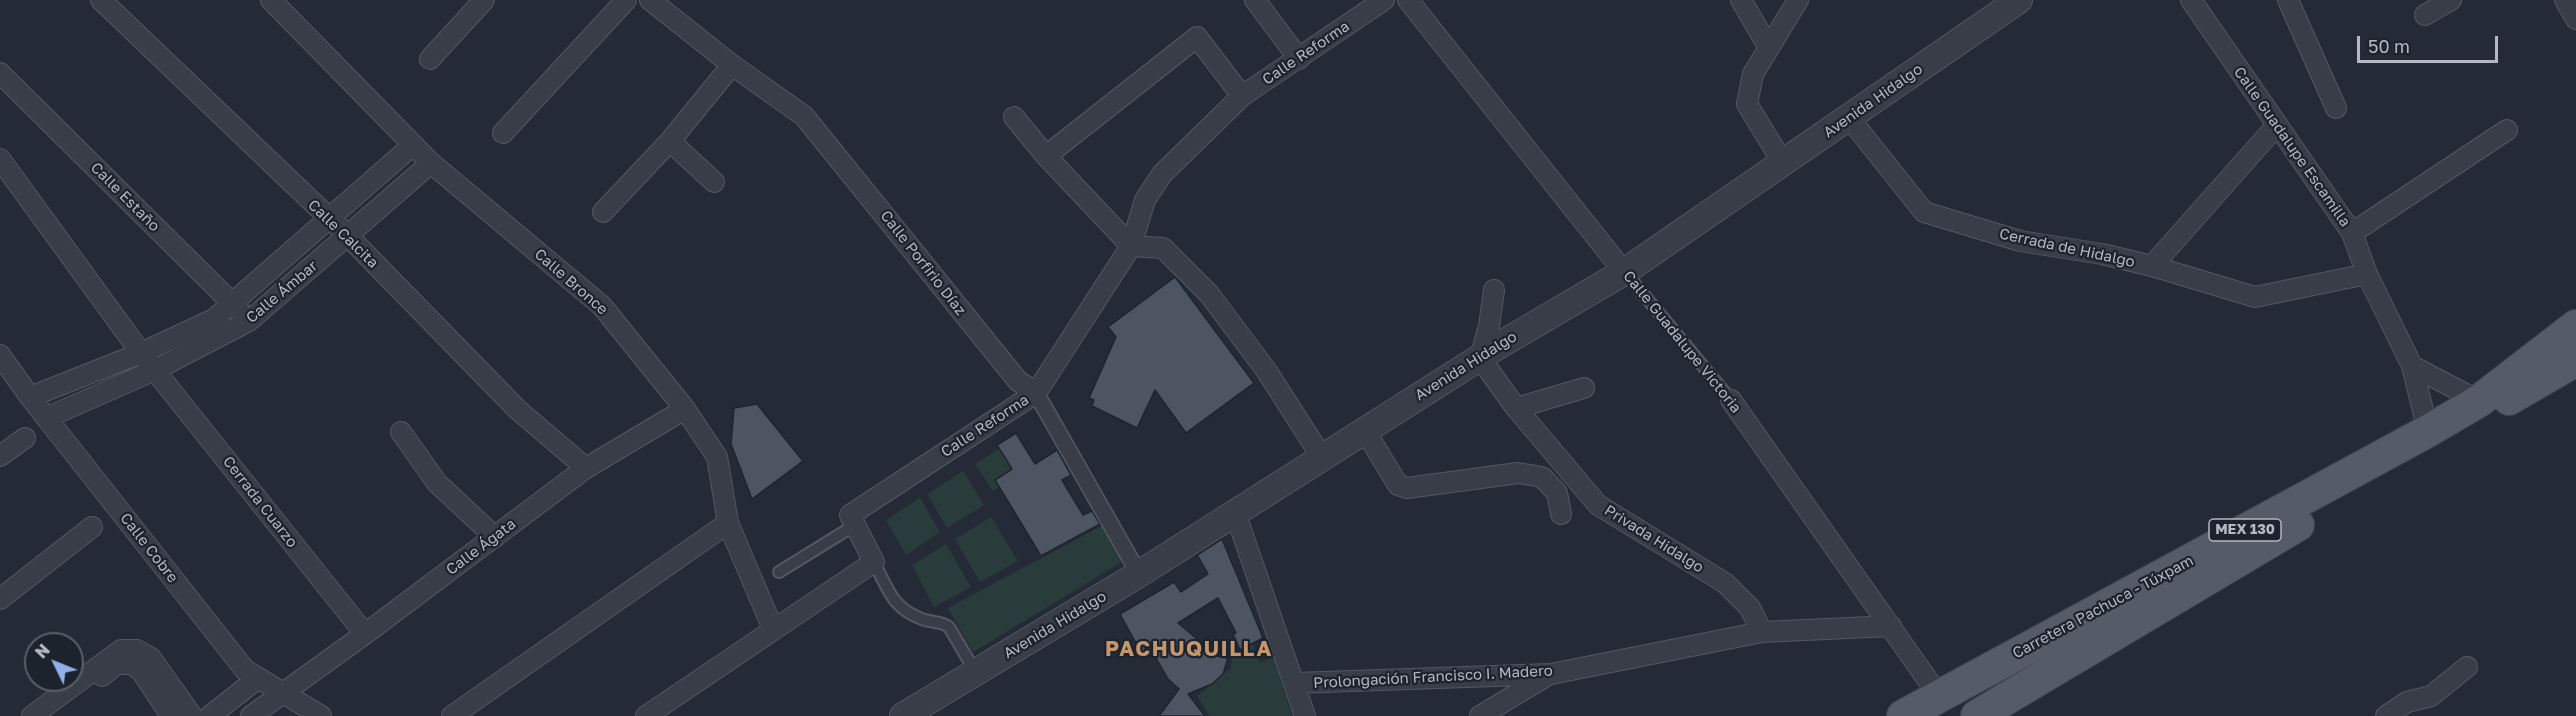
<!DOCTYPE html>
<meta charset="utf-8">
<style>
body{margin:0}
#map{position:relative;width:2576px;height:716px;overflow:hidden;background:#242b37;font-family:"Golos Text",sans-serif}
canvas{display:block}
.north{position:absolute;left:24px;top:632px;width:60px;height:60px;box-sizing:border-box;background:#1d232c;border:2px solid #595f68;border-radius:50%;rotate:313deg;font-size:16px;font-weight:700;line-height:24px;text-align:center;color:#b3b8c3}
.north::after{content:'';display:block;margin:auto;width:21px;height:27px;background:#91b0ea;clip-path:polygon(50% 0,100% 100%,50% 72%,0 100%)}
.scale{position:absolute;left:2357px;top:36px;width:141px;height:27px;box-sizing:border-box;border:3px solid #b3b8c3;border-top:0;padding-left:8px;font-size:18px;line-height:21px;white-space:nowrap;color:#b3b8c3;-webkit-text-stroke:4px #1d232c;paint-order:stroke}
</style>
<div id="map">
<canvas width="2576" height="716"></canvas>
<div class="north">N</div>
<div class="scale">50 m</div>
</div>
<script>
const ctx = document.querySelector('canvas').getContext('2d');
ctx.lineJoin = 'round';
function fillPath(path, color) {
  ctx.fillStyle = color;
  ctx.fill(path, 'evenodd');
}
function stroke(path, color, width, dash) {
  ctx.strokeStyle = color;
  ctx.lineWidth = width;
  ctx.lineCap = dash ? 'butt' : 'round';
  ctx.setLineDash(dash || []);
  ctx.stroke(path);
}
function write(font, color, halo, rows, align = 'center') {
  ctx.font = font + ' "Golos Text",sans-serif';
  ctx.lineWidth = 4.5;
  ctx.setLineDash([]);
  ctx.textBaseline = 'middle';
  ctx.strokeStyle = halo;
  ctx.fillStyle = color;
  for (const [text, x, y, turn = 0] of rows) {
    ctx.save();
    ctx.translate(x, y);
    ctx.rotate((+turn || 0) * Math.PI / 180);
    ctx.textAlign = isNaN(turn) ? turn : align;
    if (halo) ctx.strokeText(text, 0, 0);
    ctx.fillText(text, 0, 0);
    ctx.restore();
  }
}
fillPath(new Path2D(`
 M 999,449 L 1012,469 L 995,481 L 999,487 L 993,491 L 975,464 Z
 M 963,471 L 984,505 L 947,528 L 927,494 Z
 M 920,498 L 940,532 L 906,555 L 886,520 Z
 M 991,517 L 1018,561 L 980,582 L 955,539 Z
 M 1105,524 L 1125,560 L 973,652 L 948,608 Z
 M 946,544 L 971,587 L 934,607 L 912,565 Z
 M 1253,644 L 1259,662 L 1273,657 L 1292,716 L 1210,716 L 1197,696 L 1231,668 L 1232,655 Z`), '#2a3b3c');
const building = new Path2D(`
 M 1175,277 L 1254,383 L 1186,433 L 1155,390 L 1137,428 L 1092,406 L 1094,400 L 1089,398 L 1116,337 L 1108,327 Z
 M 757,404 L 803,461 L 752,499 L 731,444 L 734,408 Z
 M 1016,433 L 1035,464 L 1057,450 L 1071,475 L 1062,480 L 1083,515 L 1092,511 L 1100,524 L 1041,556 L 995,480 L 1012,469 L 997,445 Z
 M 1222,539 L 1263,638 L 1240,650 L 1233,634 L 1236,633 L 1218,598 L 1178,623 L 1203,644 L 1205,654 L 1228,658 L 1223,674 L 1212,684 L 1188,694 L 1205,716 L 1159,716 L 1179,689 L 1168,679 L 1152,651 L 1143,656 L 1120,614 L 1174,582 L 1181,592 L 1208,574 L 1197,555 Z`);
fillPath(building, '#4d5562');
stroke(building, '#1f252e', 1.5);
const service = new Path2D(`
 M 1625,272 L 1731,400
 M 874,562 C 888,589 892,608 922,619 C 932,623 941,621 949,627 L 976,673
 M 779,572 L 855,525`);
const pedestrian = new Path2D(`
 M 1036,393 L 1139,574`);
const minor = new Path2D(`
 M 101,0 L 348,236 L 518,410 L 586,468
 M 271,0 L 431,163 L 602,306 L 685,409 L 717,457 L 728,523 L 773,629
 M 650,0 L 732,65 L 804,116 L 1018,381 L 1036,393
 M 1255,0 L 1299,59
 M 1408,0 L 1624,272
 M 1741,0 L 1769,48
 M 2191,0 L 2352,233 L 2367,274 L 2412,366 L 2428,431
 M 2288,0 L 2336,108
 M 2565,0 L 2576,19
 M 2425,15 L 2451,0
 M 430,59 L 484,0
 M 0,73 L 239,310
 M 1014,117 L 1046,156 L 1131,246 L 1163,248 L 1209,294 L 1266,370 L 1321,456
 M 1850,119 L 1924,212 L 2020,241 L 2102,254 L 2152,266 L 2255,297 L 2367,274
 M 503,133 L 626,0
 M 670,141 L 714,182
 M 1046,156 L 1197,37 L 1242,96
 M 0,159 L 141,353 L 365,634
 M 1783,163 L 1747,104 L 1753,74 L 1798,0
 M 603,212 L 670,141 L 732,65
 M 2352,233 L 2507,130
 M 2152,266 L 2277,125
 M 1494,290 L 1489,326 L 1480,358 L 1516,408 L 1598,505 L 1725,583 L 1750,608 L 1762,632
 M 0,355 L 30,397 L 245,670 L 321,716
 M 2412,366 L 2479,401
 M 30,397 L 141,353 L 214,319 L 413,145
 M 1731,400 L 1939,696
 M 1516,408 L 1584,388
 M 46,418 L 155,370 L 249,321 L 431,163
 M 1364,429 L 1398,485 L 1407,488 L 1518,473 L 1542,477 L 1557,493 L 1561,514
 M 401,432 L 437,483 L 495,537
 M 0,456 L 25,438
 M 1235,512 L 1305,716
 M 0,599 L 92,527
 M 102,676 L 117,664 L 132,664 L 142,672 L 171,716
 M 1295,683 L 1551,674 L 1762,632 L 1891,626
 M 32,716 L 121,650 L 137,650 L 151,658 L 192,716
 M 210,716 L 257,679
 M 251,716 L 365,634 L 586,468 L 685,409
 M 452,716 L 728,523
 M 646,716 L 874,562 L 850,515 L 1036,393 L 1131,246 L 1145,200 L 1162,174 L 1242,96 L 1384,0
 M 1480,716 L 1548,675
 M 2386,716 L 2407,702 L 2431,696 L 2467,667`);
const tertiary = new Path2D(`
 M 903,716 L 1139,574 L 1498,346 L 1624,272 L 2019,0`);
const primary = new Path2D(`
 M 2509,399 L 2576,360
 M 1903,716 L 2428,431 L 2479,401 L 2576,326
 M 1977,716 L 2298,525`);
stroke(service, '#535862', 14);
stroke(pedestrian, '#535862', 18);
stroke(minor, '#535862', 22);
stroke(tertiary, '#535862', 28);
stroke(primary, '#414750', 34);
stroke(service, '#383d47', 10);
stroke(pedestrian, '#383d47', 15);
stroke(minor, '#383d47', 20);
stroke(tertiary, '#383d47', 26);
stroke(primary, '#565c67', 32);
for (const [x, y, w] of [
 [2245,530,72]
]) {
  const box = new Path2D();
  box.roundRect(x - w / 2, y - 11, w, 22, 4.5);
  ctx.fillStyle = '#1d232c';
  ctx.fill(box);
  stroke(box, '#b3b8c3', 1.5);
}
write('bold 14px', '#b3b8c3', null, [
 ["MEX 130",2245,530]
]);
write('15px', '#b3b8c3', '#1d232c', [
 ["Calle Reforma",1306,53,-34],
 ["Avenida Hidalgo",1873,101,-35],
 ["Calle Guadalupe Escamilla",2292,147,55],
 ["Calle Estaño",125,197,45],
 ["Calle Calcita",343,234,44],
 ["Cerrada de Hidalgo",2067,248,12],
 ["Calle Porfirio Díaz",923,263,52],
 ["Calle Bronce",571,282,41],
 ["Calle Ámbar",282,292,-40],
 ["Calle Guadalupe Victoria",1682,342,51],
 ["Avenida Hidalgo",1466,366,-32],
 ["Calle Reforma",985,426,-33],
 ["Cerrada Cuarzo",260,502,52],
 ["Privada Hidalgo",1654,539,32],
 ["Calle Ágata",481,547,-37],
 ["Calle Cobre",149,548,52],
 ["Carretera Pachuca - Túxpam",2103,607,-28],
 ["Avenida Hidalgo",1055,625,-31],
 ["Prolongación Francisco I. Madero",1433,677,-3]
]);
ctx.letterSpacing = '1.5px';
write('bold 21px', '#c5966c', '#1d232c', [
 ["PACHUQUILLA",1189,649]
]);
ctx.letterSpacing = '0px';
</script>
